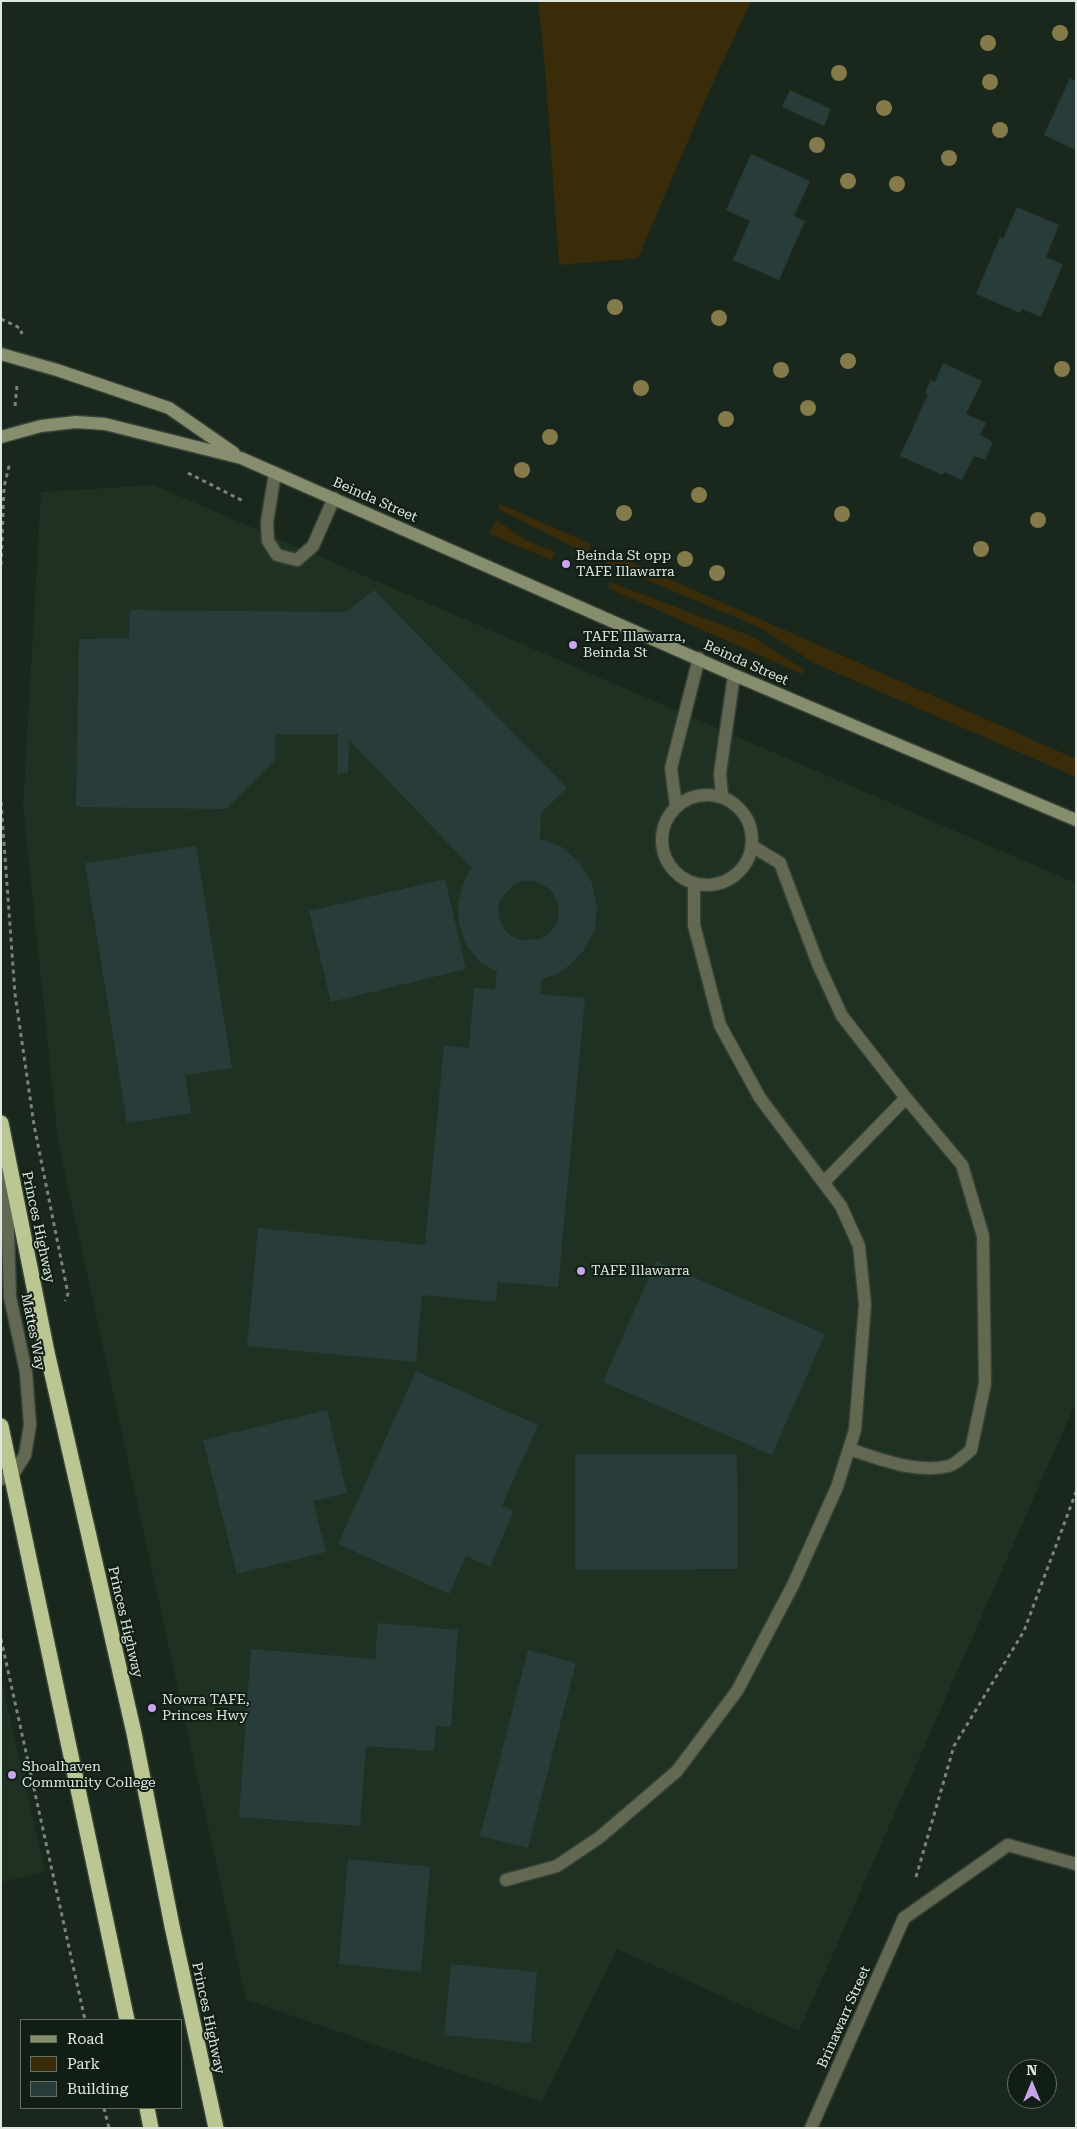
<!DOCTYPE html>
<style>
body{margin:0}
#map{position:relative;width:1077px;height:2129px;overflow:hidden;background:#1a271c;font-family:"Roboto Serif",serif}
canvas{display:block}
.frame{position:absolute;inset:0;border:2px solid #dfe7e0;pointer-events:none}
.legend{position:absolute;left:20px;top:2019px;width:162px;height:90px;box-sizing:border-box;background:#111e13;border:1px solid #636e65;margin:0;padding:6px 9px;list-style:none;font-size:15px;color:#dfe7e0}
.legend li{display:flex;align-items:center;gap:10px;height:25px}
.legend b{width:25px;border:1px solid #636e65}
.north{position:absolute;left:1007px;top:2059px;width:50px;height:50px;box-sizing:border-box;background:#111e13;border:1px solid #636e65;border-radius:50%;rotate:0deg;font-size:14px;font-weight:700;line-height:20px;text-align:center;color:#dfe7e0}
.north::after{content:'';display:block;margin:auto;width:18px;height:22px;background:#c8a5ee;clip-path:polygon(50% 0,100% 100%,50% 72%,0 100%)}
</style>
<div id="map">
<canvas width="1077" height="2129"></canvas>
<div class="frame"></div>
<ul class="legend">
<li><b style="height:6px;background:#878e6d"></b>Road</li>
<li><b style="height:14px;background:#3a2c08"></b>Park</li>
<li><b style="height:14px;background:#283d39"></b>Building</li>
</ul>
<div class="north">N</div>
</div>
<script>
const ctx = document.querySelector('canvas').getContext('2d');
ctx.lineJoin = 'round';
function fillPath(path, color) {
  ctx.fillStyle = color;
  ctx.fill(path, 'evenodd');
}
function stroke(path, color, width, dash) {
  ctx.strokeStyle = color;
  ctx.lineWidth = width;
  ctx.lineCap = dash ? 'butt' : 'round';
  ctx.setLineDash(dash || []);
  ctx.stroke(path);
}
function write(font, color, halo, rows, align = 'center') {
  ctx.font = font + ' "Roboto Serif",serif';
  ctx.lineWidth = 4;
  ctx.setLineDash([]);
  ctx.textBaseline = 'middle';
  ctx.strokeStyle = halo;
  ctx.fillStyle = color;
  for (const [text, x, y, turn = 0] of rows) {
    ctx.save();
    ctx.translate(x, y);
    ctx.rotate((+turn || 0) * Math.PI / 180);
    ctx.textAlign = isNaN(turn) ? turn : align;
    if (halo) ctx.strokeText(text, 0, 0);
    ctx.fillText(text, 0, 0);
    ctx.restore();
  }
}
fillPath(new Path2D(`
 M 154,485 L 1076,883 L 1076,1402 L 799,2031 L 617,1949 L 542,2102 L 246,2000 L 58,1141 L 23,806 L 41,492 Z
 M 1,1679 L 45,1872 L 1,1882 Z`), '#1e3122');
fillPath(new Path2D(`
 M 538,1 L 751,1 L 708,94 L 638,258 L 559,265 L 545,68 Z
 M 500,504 L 591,544 L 587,554 L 498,509 Z
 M 496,520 L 527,541 L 555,552 L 552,560 L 489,534 Z
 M 608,552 L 1076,759 L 1076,777 L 814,663 L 761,628 L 604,562 Z
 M 610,582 L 751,636 L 805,670 L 802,674 L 608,588 Z`), '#3a2c08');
fillPath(new Path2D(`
 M 1070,78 L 1076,81 L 1076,150 L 1044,135 Z
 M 790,90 L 831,109 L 824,126 L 782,107 Z
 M 751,154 L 810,181 L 794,216 L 805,221 L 779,280 L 733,260 L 750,221 L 726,210 Z
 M 1017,207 L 1059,225 L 1046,257 L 1063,264 L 1041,317 L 1022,309 L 1020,313 L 976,294 L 1000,237 L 1003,239 Z
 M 943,363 L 982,381 L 966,414 L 986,423 L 980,435 L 993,442 L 985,460 L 974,456 L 962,480 L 944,472 L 943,475 L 900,456 L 928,394 L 925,393 L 931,380 L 935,382 Z
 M 374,590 L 567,788 L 541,813 L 540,839 L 562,847 L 580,863 L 592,883 L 597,906 L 595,929 L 584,950 L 571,964 L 557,974 L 542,979 L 540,994 L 585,998 L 558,1287 L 498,1282 L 496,1302 L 422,1295 L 416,1362 L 247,1346 L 258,1228 L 425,1245 L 444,1045 L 469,1048 L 474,988 L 495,989 L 497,972 L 481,963 L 466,945 L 459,923 L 458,903 L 464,881 L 472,868 L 349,740 L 348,773 L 337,774 L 338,734 L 275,734 L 275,760 L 226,809 L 76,807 L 79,639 L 129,638 L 130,610 L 346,612 ZM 523,881 L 533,881 L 543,885 L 551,890 L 556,899 L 559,908 L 558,918 L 555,927 L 548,934 L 540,939 L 520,940 L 511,936 L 504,929 L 500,920 L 498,910 L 500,900 L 513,885 Z
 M 196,846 L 232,1068 L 185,1075 L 191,1113 L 127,1123 L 85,863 Z
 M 445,879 L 466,969 L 331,1002 L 309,911 Z
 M 656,1261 L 825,1334 L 772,1455 L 603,1382 Z
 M 416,1371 L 538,1425 L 502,1506 L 514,1511 L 490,1567 L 466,1556 L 449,1594 L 338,1544 Z
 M 327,1410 L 347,1493 L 313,1501 L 326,1552 L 237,1574 L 203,1440 Z
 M 575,1454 L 737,1454 L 738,1569 L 575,1570 Z
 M 378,1623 L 458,1630 L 451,1727 L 436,1726 L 434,1751 L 366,1746 L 360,1826 L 239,1817 L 251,1649 L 375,1659 Z
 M 528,1650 L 576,1663 L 528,1848 L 480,1836 Z
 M 348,1859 L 430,1867 L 421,1972 L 339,1964 Z
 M 451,1964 L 537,1972 L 531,2043 L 444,2035 Z`), '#283d39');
const lane = new Path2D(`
 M 275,473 L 267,522 L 268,541 L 277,555 L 297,560 L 313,546 L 334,498
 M662 840a45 45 0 1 1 90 0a45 45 0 1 1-90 0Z
 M 722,797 L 720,773 L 734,675
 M 676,806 L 671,768 L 699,658
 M 752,846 L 780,863 L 818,964 L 842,1016 L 906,1098 L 962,1165 L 983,1236 L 985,1384 L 971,1450 C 965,1455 956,1464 949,1466 C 916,1474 880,1459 849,1449
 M 824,1182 L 906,1098
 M 506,1880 L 557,1866 L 600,1837 L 677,1771 L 737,1691 L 793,1585 L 837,1487 L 855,1430 L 865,1304 L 859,1246 L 841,1206 L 760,1098 L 720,1025 L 694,925 L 694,883
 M 904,1918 L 1008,1845 L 1076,1864`);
const street = new Path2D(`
 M 1,1479 L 12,1476 L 25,1455 L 30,1425 L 26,1372 L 10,1297 L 6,1170
 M 811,2128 L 904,1918`);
const secondary = new Path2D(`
 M 1,354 L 57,370 L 169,408 L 234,453
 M 1,437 L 41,426 L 76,422 L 105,424 L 241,458 L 734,675 L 1076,820`);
const highway = new Path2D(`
 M 1,1123 L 47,1352 L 134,1733 L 172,1926 L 216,2128
 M 1,1426 L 127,2020
 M 147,2108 L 151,2128`);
stroke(lane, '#364237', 15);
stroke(street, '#364237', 15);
stroke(secondary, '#364237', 15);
stroke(highway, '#364237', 18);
stroke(new Path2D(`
 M 1,319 L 20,328 L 22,334
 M 15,406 L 17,385
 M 188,473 L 245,502
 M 1,565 L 4,487 L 10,462
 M 1,802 L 15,994 L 34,1125 L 68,1294 L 65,1301
 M 1,1639 L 85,2020
 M 916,1877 L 954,1746 L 1024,1631 L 1076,1492
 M 104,2108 L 109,2128`), '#7a857c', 3, [4, 4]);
stroke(lane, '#636853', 12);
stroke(street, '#636853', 12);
stroke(secondary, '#878e6d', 12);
stroke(highway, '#bbc792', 15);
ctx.fillStyle = '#857a4a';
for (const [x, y] of [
 [1060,33],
 [988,43],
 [839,73],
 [990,82],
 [884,108],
 [1000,130],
 [817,145],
 [949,158],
 [848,181],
 [897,184],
 [615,307],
 [719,318],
 [848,361],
 [1062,369],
 [781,370],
 [641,388],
 [808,408],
 [726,419],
 [550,437],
 [522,470],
 [699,495],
 [624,513],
 [842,514],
 [1038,520],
 [981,549],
 [685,559],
 [717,573]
]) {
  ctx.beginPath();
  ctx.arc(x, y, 8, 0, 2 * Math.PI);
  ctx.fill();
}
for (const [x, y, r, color] of [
 [566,564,5,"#c8a5ee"],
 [573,645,5,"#c8a5ee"],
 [581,1271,5,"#c8a5ee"],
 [152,1708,5,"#c8a5ee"],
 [12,1775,5,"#c8a5ee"]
]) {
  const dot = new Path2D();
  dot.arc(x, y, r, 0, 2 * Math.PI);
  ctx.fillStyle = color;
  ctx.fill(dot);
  stroke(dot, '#111e13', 2);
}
write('14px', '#dfe7e0', '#111e13', [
 ["Beinda Street",375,500,24],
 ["Beinda Street",746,663,24],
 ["Princes Highway",38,1227,78],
 ["Mattes Way",33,1332,79],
 ["Princes Highway",125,1622,77],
 ["Brinawarr Street",844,2017,-66],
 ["Princes Highway",208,2018,78]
]);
write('14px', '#dfe7e0', '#111e13', [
 ["Beinda St opp",576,556],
 ["TAFE Illawarra",576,572],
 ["TAFE Illawarra,",583,637],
 ["Beinda St",583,653],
 ["TAFE Illawarra",591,1271],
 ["Nowra TAFE,",162,1700],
 ["Princes Hwy",162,1716],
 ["Shoalhaven",22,1767],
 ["Community College",22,1783]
], 'left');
</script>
